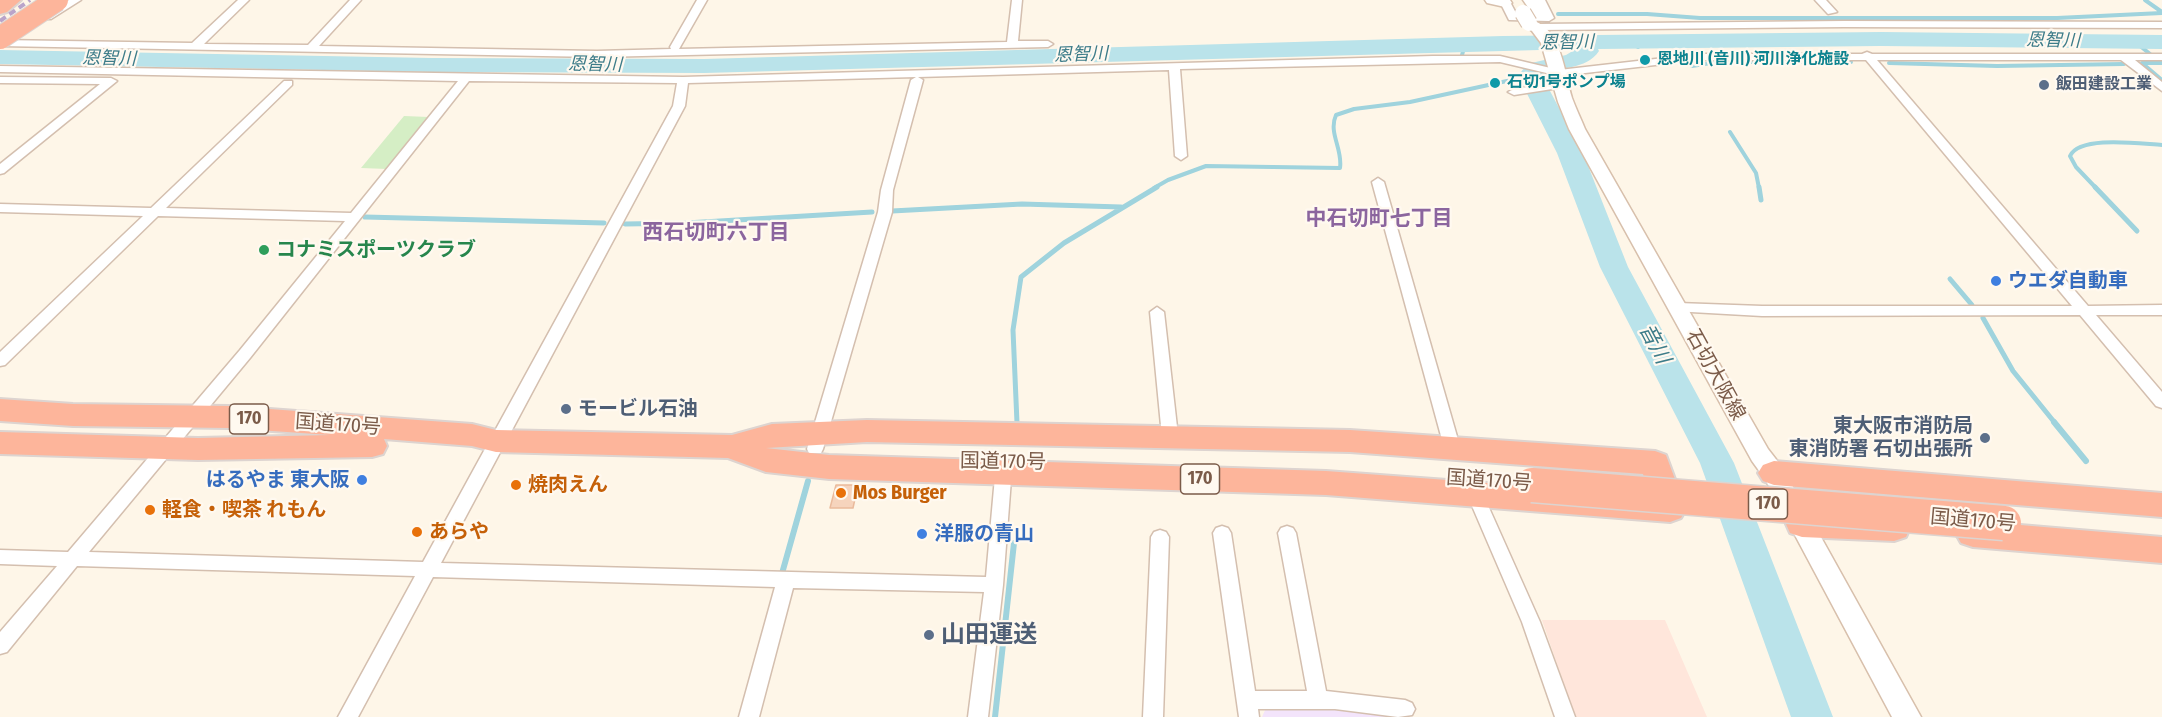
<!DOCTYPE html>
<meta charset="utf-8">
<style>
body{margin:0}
canvas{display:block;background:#fef6e8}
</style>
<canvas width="2162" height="717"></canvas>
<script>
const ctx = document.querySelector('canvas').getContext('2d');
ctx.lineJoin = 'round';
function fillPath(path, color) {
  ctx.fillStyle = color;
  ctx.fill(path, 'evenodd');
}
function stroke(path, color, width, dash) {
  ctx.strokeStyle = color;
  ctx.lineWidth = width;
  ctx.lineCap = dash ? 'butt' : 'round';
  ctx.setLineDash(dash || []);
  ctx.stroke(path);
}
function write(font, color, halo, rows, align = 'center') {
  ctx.font = font + ' "Fira Sans Condensed","Noto Sans JP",sans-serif';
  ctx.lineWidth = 4.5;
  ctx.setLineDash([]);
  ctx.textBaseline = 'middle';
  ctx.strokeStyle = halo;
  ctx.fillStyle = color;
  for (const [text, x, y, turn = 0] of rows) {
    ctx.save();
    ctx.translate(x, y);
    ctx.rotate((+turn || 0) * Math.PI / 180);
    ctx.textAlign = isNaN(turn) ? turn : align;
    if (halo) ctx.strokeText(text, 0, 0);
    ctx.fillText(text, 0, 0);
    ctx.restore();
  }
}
fillPath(new Path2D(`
 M 1542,620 L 1665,620 L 1707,717 L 1575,717 Z`), '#ffe6db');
fillPath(new Path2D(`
 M 1266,708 L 1340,709 L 1405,717 L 1262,717 Z`), '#f3e4fb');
fillPath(new Path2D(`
 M 404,116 L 429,117 L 387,169 L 361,168 Z`), '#d5eec5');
stroke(new Path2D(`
 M 2145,0 L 2162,12
 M 1558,14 L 1647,14 L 1700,18 L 2057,18 L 2162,13
 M 1632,41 L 1638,47
 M 2134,41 L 2150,54
 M 1462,55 L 1464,48 L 1469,44
 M 1889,63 L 1997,66 L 2124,64
 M 2162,63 L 2142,63 L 2162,80
 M 1692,66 L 1717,62 L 1851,62
 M 1533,83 L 1539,79
 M 1730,132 L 1756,173 L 1759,188
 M 1154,188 L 1168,180 L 1206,166 L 1340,168 C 1343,149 1328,133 1336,115 L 1354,109 L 1410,102 L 1530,76
 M 2096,188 L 2076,167 L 2070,156 C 2080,135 2141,144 2162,145`), '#9fd3dd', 4);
stroke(new Path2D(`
 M 1759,187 L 1761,200
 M 2095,187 L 2137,231
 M 892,211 L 1022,204 L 1121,207
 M 365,217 L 604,223
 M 625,224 L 686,223 L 872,212
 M 1950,279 L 1972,305
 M 1983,318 L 2013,371 L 2055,423
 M 1017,423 L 1013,330 L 1021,277 L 1064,243 L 1157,187`), '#9fd3dd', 5);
stroke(new Path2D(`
 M 2054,422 L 2086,461
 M 781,577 L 808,481
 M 995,717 L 1014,543`), '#9fd3dd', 6);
fillPath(new Path2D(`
 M 1881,32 L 2162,35 L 2162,49 L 1881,46 L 1598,49 L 1599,51 C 1586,71 1559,65 1542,76 L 1583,153 L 1628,267 L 1734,463 L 1833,717 L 1791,717 L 1700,463 L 1600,267 L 1557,153 L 1518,76 L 1527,64 L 1566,55 L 1576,49 L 704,73 L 432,72 L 0,64 L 0,50 L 432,58 L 704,59 L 1503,36 Z`), '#bae3ea');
const building = new Path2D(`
 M 836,485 L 858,485 L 853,508 L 830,508 Z`);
fillPath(building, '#f6d4bd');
stroke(building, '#eaba9c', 1.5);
const street = new Path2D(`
 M 69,0 L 81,0 L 51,19 L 43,19 L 43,15 Z
 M 238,0 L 249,0 L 204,44 L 308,45 L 350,0 L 361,0 L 319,46 L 597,51 L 671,49 L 670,47 L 697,0 L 707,0 L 679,49 L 1007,42 L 1012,0 L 1022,0 L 1018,41 L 1048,41 L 1053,44 L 1048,47 L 597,57 L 0,46 L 0,40 L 192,43 Z
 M 1499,0 L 1509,0 L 1517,15 L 1542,15 L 1535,0 L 1545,0 L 1554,18 L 1549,21 L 1509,20 Z
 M 1815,0 L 1826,0 L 1837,12 L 1828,14 Z
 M 1844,21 L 2162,22 L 2162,28 L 1844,27 L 1539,30 L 1534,27 L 1539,24 Z
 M 1867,52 L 1872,54 L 2162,54 L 2162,60 L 2135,60 L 2162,82 L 2162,91 L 2121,60 L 1877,60 L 2088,306 L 2162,305 L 2162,315 L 2096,315 L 2162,392 L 2162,408 L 2156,406 L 2080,315 L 1762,316 L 1673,311 L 1671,308 L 1673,305 L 1678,303 L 1762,306 L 2072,306 L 1866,60 L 1699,60 L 1559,76 L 1500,62 L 1180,69 L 1187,156 L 1181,160 L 1175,156 L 1169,70 L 918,77 L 923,80 L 893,190 L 892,212 L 823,449 L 821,453 L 809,453 L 807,449 L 878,212 L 881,190 L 911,80 L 916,77 L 688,83 L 685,106 L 441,563 L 986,577 L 996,466 L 998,462 L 1004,460 L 1010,462 L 1012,466 L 1003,585 L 988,717 L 968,717 L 984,592 L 793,588 L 759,717 L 739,717 L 775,587 L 433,577 L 358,717 L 338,717 L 415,576 L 77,566 L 7,652 L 0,654 L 0,632 L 57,566 L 0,564 L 0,550 L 68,552 L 240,350 L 345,221 L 158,216 L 5,365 L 0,366 L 0,352 L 143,216 L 0,212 L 0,204 L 151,208 L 284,81 L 292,81 L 292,85 L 166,208 L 351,213 L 458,81 L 0,72 L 0,66 L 683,77 L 1433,56 L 1500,56 L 1559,70 L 1699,54 L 1862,54 ZM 469,81 L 677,83 L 673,106 L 423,562 L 89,552 L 250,358 Z
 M 0,77 L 111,78 L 117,81 L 4,173 L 0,174 L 0,164 L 100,84 L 0,83 Z
 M 1561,82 L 1567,85 L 1565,87 L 1514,95 L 1508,92 L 1514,89 Z
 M 1378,178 L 1384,182 L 1460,447 L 1458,451 L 1446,451 L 1444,447 L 1372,182 Z
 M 1157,307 L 1164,312 L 1178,436 L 1176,440 L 1164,440 L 1162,436 L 1150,312 Z
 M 1474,486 L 1480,487 L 1482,492 L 1540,622 L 1575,717 L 1555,717 L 1522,622 L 1466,492 L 1468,487 Z
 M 1222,526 L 1228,528 L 1231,533 L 1255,691 L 1307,691 L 1278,533 L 1281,528 L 1287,526 L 1293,528 L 1296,533 L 1326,691 L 1405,700 L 1412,703 L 1415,709 L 1412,715 L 1398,717 L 1335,709 L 1258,709 L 1259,717 L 1239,717 L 1213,533 L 1216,528 Z
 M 1160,530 L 1166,532 L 1169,537 L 1163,717 L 1143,717 L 1151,537 L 1154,532 Z`);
const secondary = new Path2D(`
 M 1485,0 L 1510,0 L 1512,3 L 1505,7 L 1487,3 Z
 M 1523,0 L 1537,0 L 1546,13 L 1539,17 L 1534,16 Z
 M 1529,19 C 1562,27 1564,72 1572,98 C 1576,109 1581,119 1585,129 L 1768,449 L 1782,467 L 1921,717 L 1892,717 L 1765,479 L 1752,461 L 1569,129 L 1558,102 L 1541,43 L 1532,31 L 1522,23 Z`);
const highway = new Path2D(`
 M 0,0 L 21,0 L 7,12 L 0,14 Z
 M 0,399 L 73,404 L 229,406 L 472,424 L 496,430 L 732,435 L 772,424 L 867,420 L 1350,430 L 1655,451 L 1666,455 L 1686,509 L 1681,518 L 1670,522 L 1326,495 L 829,479 L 766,472 L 728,458 L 496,452 L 472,446 L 384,439 L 387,446 L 383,454 L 372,457 L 198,460 L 0,454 L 0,432 L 198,438 L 330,435 L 229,428 L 73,426 L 0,421 ZM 867,442 L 1350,452 L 1643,474 L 1649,495 L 1326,471 L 829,455 L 766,448 Z
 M 1774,461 L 2162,493 L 2162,517 L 1774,485 L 1763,481 L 1758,473 L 1763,465 Z
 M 1802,511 L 1894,515 L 1906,519 L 1910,528 L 1906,537 L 1894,541 L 1802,537 L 1790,533 L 1786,524 L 1790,515 Z
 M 1973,521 L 2162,537 L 2162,563 L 1973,547 L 1961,543 L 1956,534 L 1961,525 Z`);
stroke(street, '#d4bfaf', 3);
stroke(secondary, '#d8c0ac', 3);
stroke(highway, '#ddd4d0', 4);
fillPath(street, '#fff');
fillPath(secondary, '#fff');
fillPath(highway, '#fdb59b');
stroke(new Path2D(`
 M 0,21 L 30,0`), '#b9a4ca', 4, [7, 4.5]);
const secondaryBridge = new Path2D(`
 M 1523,13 L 1529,23`);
const highwayBridgeFar1 = new Path2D(`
 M 0,38 L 57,0`);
const highwayBridge = new Path2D(`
 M 1532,485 L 2004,523`);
stroke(secondaryBridge, '#d8c0ac', 18, []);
stroke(highwayBridgeFar1, '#ddd4d0', 24, []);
stroke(highwayBridge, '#ddd4d0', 37, []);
stroke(secondaryBridge, '#fff', 16);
stroke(highwayBridgeFar1, '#fdb59b', 22);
stroke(highwayBridge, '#fdb59b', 34);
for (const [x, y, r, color] of [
 [1645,60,6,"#0f9aa8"],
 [1495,83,6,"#0f9aa8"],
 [2044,85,6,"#5c6f8a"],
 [264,250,6,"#2e9e5b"],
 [1996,281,6,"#3f7fe0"],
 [566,409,6,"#5c6f8a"],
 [1985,438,6,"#5c6f8a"],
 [362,480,6,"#3f7fe0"],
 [516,485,6,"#e8710a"],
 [841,493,6,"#e8710a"],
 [150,510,6,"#e8710a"],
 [417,532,6,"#e8710a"],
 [922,534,6,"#3f7fe0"],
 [929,635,6,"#5c6f8a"]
]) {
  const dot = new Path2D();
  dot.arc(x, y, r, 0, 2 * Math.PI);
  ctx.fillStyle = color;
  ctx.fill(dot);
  stroke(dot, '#fff9f0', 2);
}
write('bold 16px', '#0d838f', '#fff9f0', [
 ["恩地川 (音川) 河川浄化施設",1657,60],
 ["石切1号ポンプ場",1507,83]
], 'left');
write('bold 16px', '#4e5e75', '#fff9f0', [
 ["飯田建設工業",2056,85]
], 'left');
write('italic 18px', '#3d7c89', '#fff9f0', [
 ["恩智川",2053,41,1],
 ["恩智川",1567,43,-1],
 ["恩智川",1081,55,-2],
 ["恩智川",109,59,1],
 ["恩智川",595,65,1]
]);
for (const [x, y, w] of [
 [249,419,39],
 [1200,479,39],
 [1768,504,39]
]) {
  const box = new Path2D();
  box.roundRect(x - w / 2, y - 15, w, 30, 4.5);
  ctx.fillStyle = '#fff9f0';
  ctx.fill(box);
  stroke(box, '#7b5b49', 1.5);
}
write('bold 18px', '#7b5b49', null, [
 ["170",249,419],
 ["170",1200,479],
 ["170",1768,504]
]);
write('bold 20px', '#27864d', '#fff9f0', [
 ["コナミスポーツクラブ",276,250]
], 'left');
write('bold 20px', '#366cbe', '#fff9f0', [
 ["ウエダ自動車",2008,281],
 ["はるやま 東大阪",350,480,"right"],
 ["洋服の青山",934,534]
], 'left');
write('20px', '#7b5b49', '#fff9f0', [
 ["石切大阪線",1715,375,61],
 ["国道170号",338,425,4],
 ["国道170号",1003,462,1],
 ["国道170号",1489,481,4],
 ["国道170号",1973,521,5]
]);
write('bold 20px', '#4e5e75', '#fff9f0', [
 ["モービル石油",578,409],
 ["東大阪市消防局",1973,426,"right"],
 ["東消防署 石切出張所",1973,449,"right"]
], 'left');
write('bold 20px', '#c56008', '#fff9f0', [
 ["焼肉えん",528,485],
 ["Mos Burger",853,493],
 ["軽食・喫茶 れもん",162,510],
 ["あらや",429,532]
], 'left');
write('bold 21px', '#8b659e', '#fff9f0', [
 ["中石切町七丁目",1379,219],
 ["西石切町六丁目",716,233]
]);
write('italic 21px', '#3d7c89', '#fff9f0', [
 ["音川",1654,344,62]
]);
write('bold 24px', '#4e5e75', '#fff9f0', [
 ["山田運送",941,635]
], 'left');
</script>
